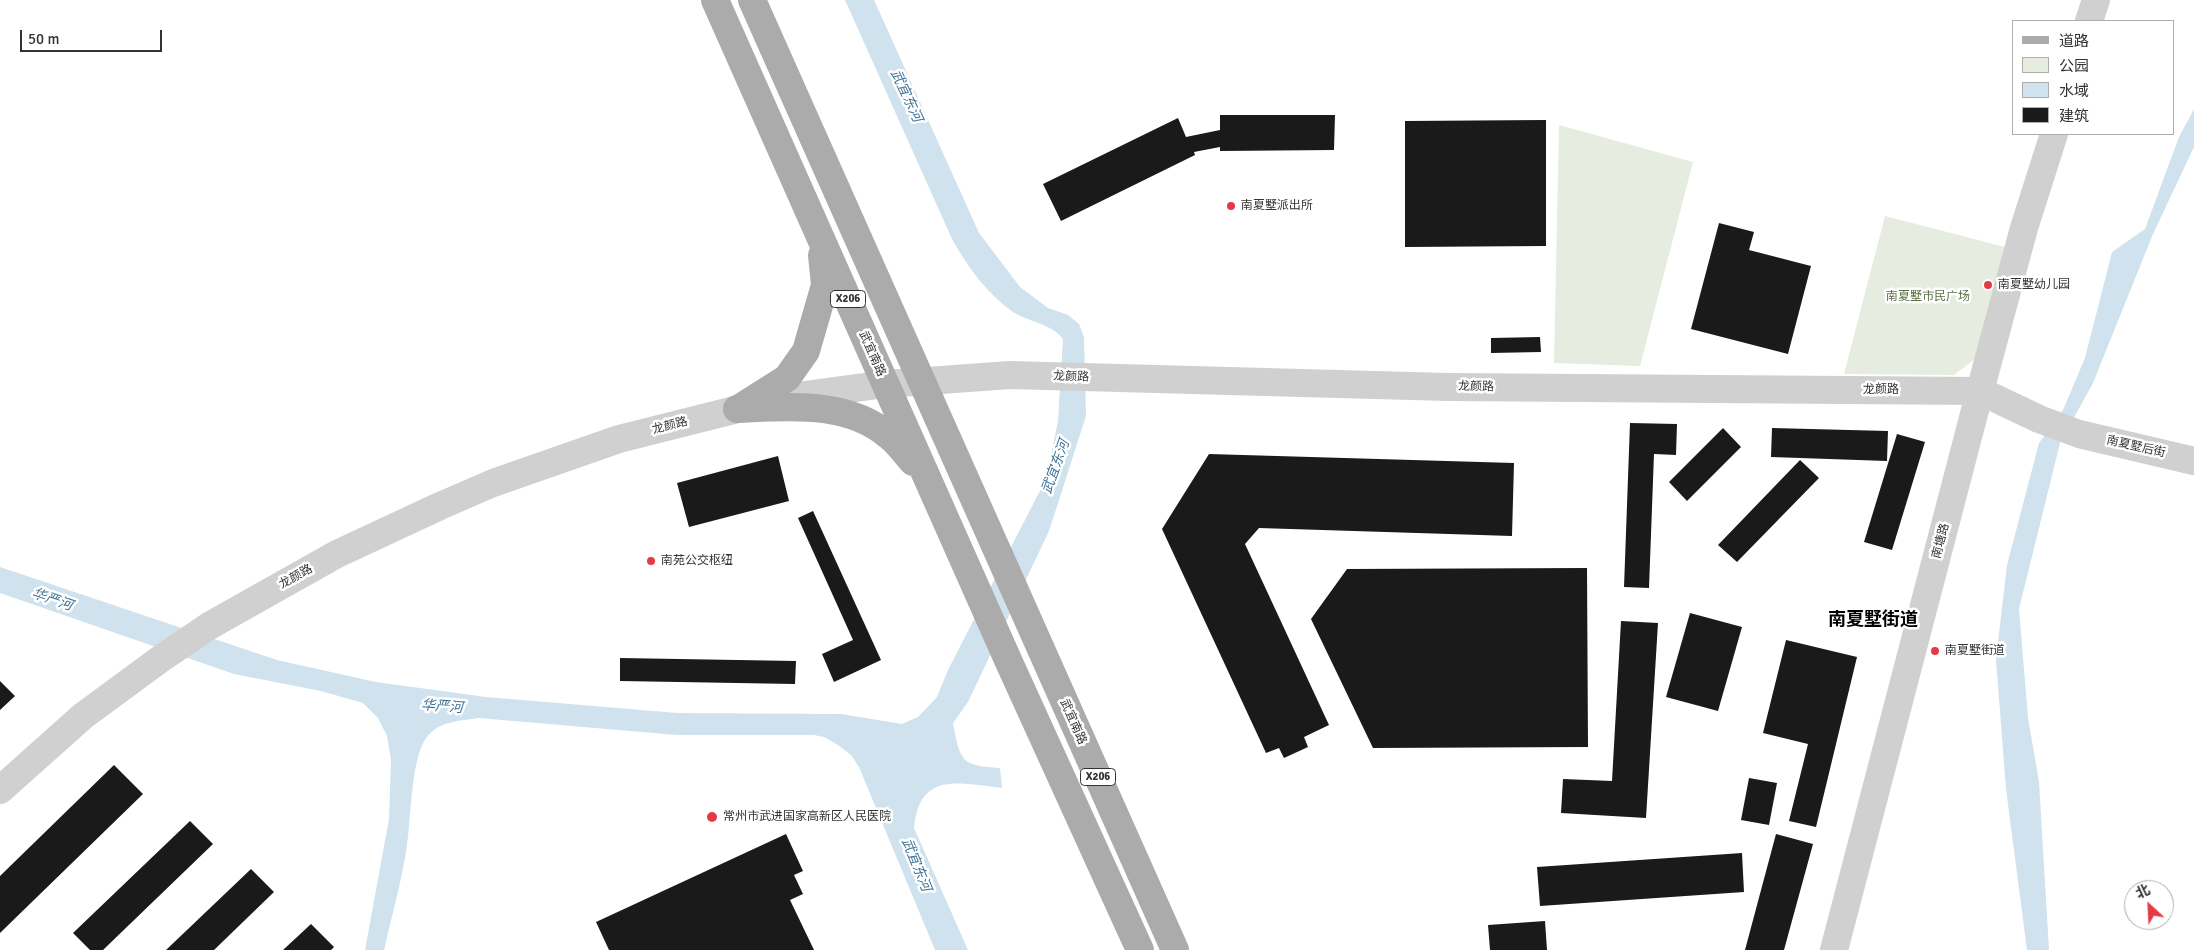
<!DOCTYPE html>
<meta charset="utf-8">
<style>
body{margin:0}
#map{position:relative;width:2194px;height:950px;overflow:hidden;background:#fff;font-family:Signika,"Noto Sans SC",sans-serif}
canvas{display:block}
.legend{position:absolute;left:2012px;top:20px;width:162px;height:115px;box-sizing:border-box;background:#fff;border:1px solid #adadad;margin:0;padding:6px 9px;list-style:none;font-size:15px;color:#333}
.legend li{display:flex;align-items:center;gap:10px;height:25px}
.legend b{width:25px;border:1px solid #adadad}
.north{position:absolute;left:2124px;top:880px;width:50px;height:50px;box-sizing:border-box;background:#fff;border:1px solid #adadad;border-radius:50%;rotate:335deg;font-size:14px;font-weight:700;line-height:20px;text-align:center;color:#333}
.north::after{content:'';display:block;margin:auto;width:18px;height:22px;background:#e63946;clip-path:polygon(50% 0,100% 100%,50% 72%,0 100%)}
.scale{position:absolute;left:20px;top:30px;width:142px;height:22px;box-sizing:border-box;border:2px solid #333;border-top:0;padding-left:6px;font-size:15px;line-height:18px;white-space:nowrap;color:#333;-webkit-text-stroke:4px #fff;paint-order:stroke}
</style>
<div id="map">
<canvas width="2194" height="950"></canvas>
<ul class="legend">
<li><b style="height:6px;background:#ababab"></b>道路</li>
<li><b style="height:14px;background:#e6ecdf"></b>公园</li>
<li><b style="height:14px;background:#cfe2ee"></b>水域</li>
<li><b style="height:14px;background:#1a1a1a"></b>建筑</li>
</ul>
<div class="north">北</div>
<div class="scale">50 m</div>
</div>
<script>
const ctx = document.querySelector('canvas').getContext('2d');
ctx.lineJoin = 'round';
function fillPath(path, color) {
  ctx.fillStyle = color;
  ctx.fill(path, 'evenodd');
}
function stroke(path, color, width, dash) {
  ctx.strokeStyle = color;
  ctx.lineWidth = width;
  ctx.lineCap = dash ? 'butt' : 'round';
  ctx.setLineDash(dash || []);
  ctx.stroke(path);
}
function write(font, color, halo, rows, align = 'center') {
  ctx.font = font + ' Signika,"Noto Sans SC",sans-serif';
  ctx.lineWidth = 5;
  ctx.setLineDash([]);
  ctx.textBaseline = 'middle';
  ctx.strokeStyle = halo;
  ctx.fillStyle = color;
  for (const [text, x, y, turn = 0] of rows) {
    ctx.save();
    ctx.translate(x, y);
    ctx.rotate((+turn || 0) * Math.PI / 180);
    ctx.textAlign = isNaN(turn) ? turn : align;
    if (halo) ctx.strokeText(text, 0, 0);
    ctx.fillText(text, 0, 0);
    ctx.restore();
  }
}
fillPath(new Path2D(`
 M 1559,125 L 1693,162 L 1640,366 L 1554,363 Z
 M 1885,216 L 2005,247 L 1975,359 L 1954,375 L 1844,374 Z`), '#e6ecdf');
fillPath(new Path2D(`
 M 845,0 L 874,0 L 979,233 L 1020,287 L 1048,308 L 1068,315 L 1079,324 L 1084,337 L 1086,416 L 1049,531 L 968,702 L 953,723 C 960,762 962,766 1000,768 L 1002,788 C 959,783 919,771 914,828 L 968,950 L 935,950 L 859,767 L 851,755 L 838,745 L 824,737 L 814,735 L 677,735 L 479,718 C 460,721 439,721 427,737 C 411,756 411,819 407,845 C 402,880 392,915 384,950 L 365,950 L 389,819 L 391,760 L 387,736 L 378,718 L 363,703 L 321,691 L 234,674 L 0,593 L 0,567 L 277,660 L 376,682 L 486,697 L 677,713 L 841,714 L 902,724 L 918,717 L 937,697 L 948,670 L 1046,479 L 1058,421 L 1063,339 C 1052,324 1029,322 1013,312 C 987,294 967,266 952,239 Z
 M 2194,109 L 2194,147 L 2153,234 L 2093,383 L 2060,443 L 2019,609 L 2028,718 L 2039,782 L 2049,950 L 2027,950 L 2006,789 L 1996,660 L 2007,565 L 2039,443 L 2063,410 L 2085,358 L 2112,252 L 2145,229 L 2179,137 Z`), '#cfe2ee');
fillPath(new Path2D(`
 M 1220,115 L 1335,115 L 1334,150 L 1220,151 L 1220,147 L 1194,152 L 1195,155 L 1061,221 L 1043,184 L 1178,118 L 1186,137 L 1220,130 Z
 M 1546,120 L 1546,246 L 1405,247 L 1405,121 Z
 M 1719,223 L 1754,232 L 1749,250 L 1811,266 L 1788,354 L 1691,329 Z
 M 1540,337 L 1541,352 L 1491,353 L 1491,338 Z
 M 1630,423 L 1677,424 L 1676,455 L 1654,454 L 1649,588 L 1624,587 Z
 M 1723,428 L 1741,447 L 1687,501 L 1669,482 Z
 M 1772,428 L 1888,431 L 1887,461 L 1771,457 Z
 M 1897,434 L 1925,442 L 1892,550 L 1864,542 Z
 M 1209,454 L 1514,463 L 1512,536 L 1259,528 L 1245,544 L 1329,725 L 1304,737 L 1308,747 L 1284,758 L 1279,748 L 1266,753 L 1162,529 Z
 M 778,456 L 789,501 L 689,527 L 677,483 Z
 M 1800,460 L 1819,478 L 1737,562 L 1718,545 Z
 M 813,511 L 881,660 L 834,682 L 822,654 L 853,640 L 798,518 Z
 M 1587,568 L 1588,747 L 1373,748 L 1311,619 L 1347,569 Z
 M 1690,613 L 1742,627 L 1718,711 L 1666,697 Z
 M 1621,621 L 1658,623 L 1646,818 L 1561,813 L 1563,779 L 1612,781 Z
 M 1786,640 L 1857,657 L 1816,827 L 1789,821 L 1808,744 L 1763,733 Z
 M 620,658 L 796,661 L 795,684 L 620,681 Z
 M 0,681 L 15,696 L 0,710 Z
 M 114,765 L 143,794 L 0,933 L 0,876 Z
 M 1749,778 L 1777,783 L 1769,825 L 1741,820 Z
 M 190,821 L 213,844 L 103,950 L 90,950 L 73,933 Z
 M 786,834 L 803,871 L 794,875 L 803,894 L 790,900 L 814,950 L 609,950 L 596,922 Z
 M 1776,834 L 1813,844 L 1784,950 L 1745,950 Z
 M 1742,853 L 1744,892 L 1540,906 L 1537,867 Z
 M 251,869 L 274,892 L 214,950 L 166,950 Z
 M 1545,921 L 1547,950 L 1490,950 L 1488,925 Z
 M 311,924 L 334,947 L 331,950 L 283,950 Z`), '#1a1a1a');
stroke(new Path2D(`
 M 2089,21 L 2096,0
 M 0,790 L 83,716 L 159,660 L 209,626 L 337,554 L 440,506 L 493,483 L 619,439 L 782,398 L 886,384 L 1010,375 L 1448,387 L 1980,391 L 2039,419 L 2079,434 L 2194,461
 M 1834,950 L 1980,391 L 2024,228 L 2054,134`), '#d0d0d0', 28);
stroke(new Path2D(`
 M 715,0 L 1008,660 L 1140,950
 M 752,0 L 1175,950
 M 737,409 C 788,407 847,400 889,436 C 898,443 905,453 913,462
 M 738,409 L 787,378 L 806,351 L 825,285 L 822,255`), '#ababab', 28);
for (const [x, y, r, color] of [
 [1231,206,5,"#e63946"],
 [1988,285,5,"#e63946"],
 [651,561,5,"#e63946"],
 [1935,651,5,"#e63946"],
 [712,817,6,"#e63946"]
]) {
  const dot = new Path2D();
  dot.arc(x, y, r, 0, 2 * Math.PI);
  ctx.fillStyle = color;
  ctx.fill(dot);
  stroke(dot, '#fff', 2);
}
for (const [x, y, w] of [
 [848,299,35],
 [1098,777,35]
]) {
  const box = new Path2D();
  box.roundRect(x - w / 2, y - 8.5, w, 17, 4);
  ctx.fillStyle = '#fff';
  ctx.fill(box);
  stroke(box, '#333', 1);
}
write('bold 11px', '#333', null, [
 ["X206",848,299],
 ["X206",1098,777]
]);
write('12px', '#333', '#fff', [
 ["南夏墅派出所",1241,206],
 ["南夏墅幼儿园",1998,285],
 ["南苑公交枢纽",661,561],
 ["南夏墅街道",1945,651],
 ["常州市武进国家高新区人民医院",723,817]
], 'left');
write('12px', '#56703f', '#fff', [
 ["南夏墅市民广场",1928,297]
]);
write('12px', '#333', '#fff', [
 ["武宜南路",872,354,66],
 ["龙颜路",1071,377,2],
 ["龙颜路",1476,387,1],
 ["龙颜路",1881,390],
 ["龙颜路",670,426,-14],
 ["南夏墅后街",2136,447,13],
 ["南塘路",1941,541,-75],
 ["龙颜路",296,577,-29],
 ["武宜南路",1073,722,66]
]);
write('italic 14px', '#3f7597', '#fff', [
 ["武宜东河",906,96,65],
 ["武宜东河",1056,467,-70],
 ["华严河",52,600,19],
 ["华严河",442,707,4],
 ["武宜东河",916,865,68]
]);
write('bold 18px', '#000', '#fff', [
 ["南夏墅街道",1873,620]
]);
</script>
